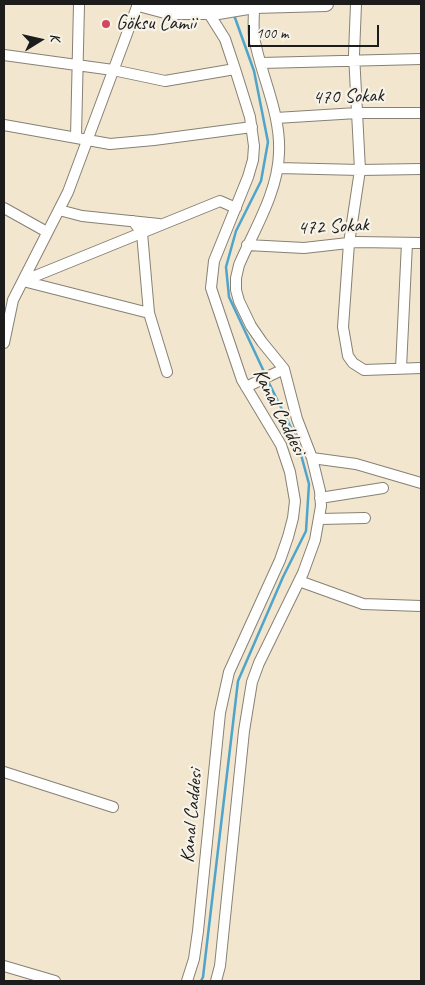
<!DOCTYPE html>
<meta charset="utf-8">
<style>
body{margin:0}
#map{position:relative;width:425px;height:985px;overflow:hidden;background:#f2e6ce;font-family:Caveat,sans-serif}
canvas{display:block}
.frame{position:absolute;inset:0;border:5px solid #1c1c1c;pointer-events:none}
.north{position:absolute;left:15px;top:15px;width:50px;height:50px;-webkit-text-stroke:4px #f7f3e8;paint-order:stroke;rotate:80deg;font-size:14px;font-weight:700;line-height:20px;text-align:center;color:#1c1c1c}
.north::after{content:'';display:block;margin:auto;width:18px;height:22px;background:#1c1c1c;clip-path:polygon(50% 0,100% 100%,50% 72%,0 100%)}
.scale{position:absolute;left:248px;top:25px;width:131px;height:22px;box-sizing:border-box;border:2px solid #1c1c1c;border-top:0;padding-left:6px;font-size:15px;line-height:18px;white-space:nowrap;color:#1c1c1c;-webkit-text-stroke:4px #f7f3e8;paint-order:stroke}
</style>
<div id="map">
<canvas width="425" height="985"></canvas>
<div class="frame"></div>
<div class="north">K</div>
<div class="scale">100 m</div>
</div>
<script>
const ctx = document.querySelector('canvas').getContext('2d');
ctx.lineJoin = 'round';
function stroke(path, color, width, dash) {
  ctx.strokeStyle = color;
  ctx.lineWidth = width;
  ctx.lineCap = dash ? 'butt' : 'round';
  ctx.setLineDash(dash || []);
  ctx.stroke(path);
}
function write(font, color, halo, rows, align = 'center') {
  ctx.font = font + ' Caveat,sans-serif';
  ctx.lineWidth = 4.5;
  ctx.setLineDash([]);
  ctx.textBaseline = 'middle';
  ctx.strokeStyle = halo;
  ctx.fillStyle = color;
  for (const [text, x, y, turn = 0] of rows) {
    ctx.save();
    ctx.translate(x, y);
    ctx.rotate((+turn || 0) * Math.PI / 180);
    ctx.textAlign = isNaN(turn) ? turn : align;
    if (halo) ctx.strokeText(text, 0, 0);
    ctx.fillText(text, 0, 0);
    ctx.restore();
  }
}
stroke(new Path2D(`
 M 234,15 L 254,71 L 268,142 L 261,181 L 236,231 L 226,267 L 229,297 L 266,376
 M 201,981 L 203,977 L 238,681 L 283,577 L 306,531 L 309,484 L 297,440 L 268,381`), '#4ea4ca', 2.5);
const street = new Path2D(`
 M 356,4 L 354,54 L 360,170 L 349,243 L 343,327 L 348,356 L 353,363 L 364,370 L 421,368
 M 4,55 L 113,70 L 165,81 L 235,69
 M 261,63 L 421,59
 M 276,118 L 357,113 L 421,113
 M 4,125 L 110,144 L 154,140 L 252,127
 M 76,137 L 79,4
 M 278,168 L 360,170 L 421,169
 M 4,208 L 47,232
 M 59,210 L 82,216 L 159,224
 M 133,221 L 142,233 L 149,313 L 167,372
 M 247,245 L 304,248 L 357,242 L 421,243
 M 23,281 L 220,201 L 236,208
 M 23,281 L 149,313
 M 4,343 L 13,300 L 68,192 L 138,4
 M 401,368 L 407,243
 M 246,387 L 284,369
 M 312,458 L 356,464 L 421,483
 M 320,498 L 383,488
 M 320,519 L 365,518
 M 299,581 L 363,604 L 421,606
 M 4,772 L 113,807
 M 4,966 L 55,981
 M 187,981 L 194,959 L 198,931 L 220,713 L 229,672 L 280,560 L 288,537 L 293,518 L 295,501 L 290,472 L 281,445 L 242,380 L 211,288 L 214,261 L 248,177 L 253,160 L 254,146 L 250,117 L 235,69 L 225,39 L 208,12 L 207,4
 M 216,981 L 220,966 L 244,731 L 252,682 L 259,663 L 303,573 L 315,540 L 321,506 L 320,491 L 312,458 L 297,419 L 284,369 L 262,342 L 251,326 L 239,301 L 236,290 L 236,278 L 239,265 C 254,230 278,192 279,153 C 281,113 261,76 254,37 C 253,27 254,16 254,6 L 252,4`);
const secondary = new Path2D(`
 M 139,4 L 169,12 L 218,12 L 254,6 L 326,4`);
stroke(street, '#878175', 12);
stroke(secondary, '#878175', 16);
stroke(street, '#fff', 10);
stroke(secondary, '#fff', 14);
for (const [x, y, r, color] of [
 [106,24,5,"#d1495b"]
]) {
  const dot = new Path2D();
  dot.arc(x, y, r, 0, 2 * Math.PI);
  ctx.fillStyle = color;
  ctx.fill(dot);
  stroke(dot, '#f7f3e8', 2);
}
write('20px', '#1c1c1c', '#f7f3e8', [
 ["Göksu Camii",116,24]
], 'left');
write('20px', '#1c1c1c', '#f7f3e8', [
 ["470 Sokak",348,97,-2],
 ["472 Sokak",333,227,-3],
 ["Kanal Caddesi",279,412,63],
 ["Kanal Caddesi",192,816,-85]
]);
</script>
